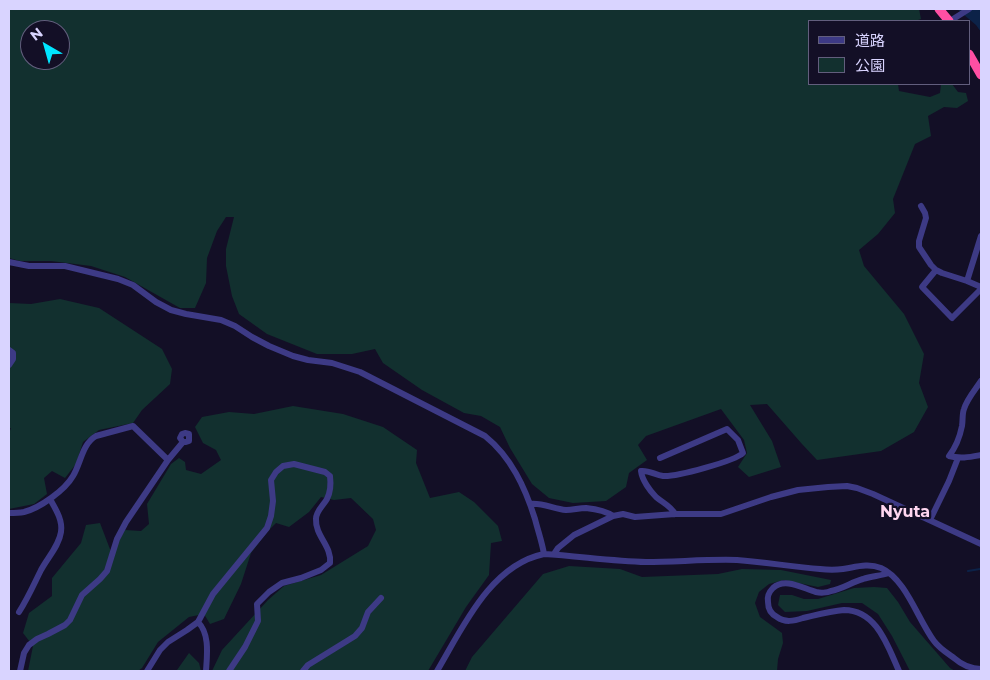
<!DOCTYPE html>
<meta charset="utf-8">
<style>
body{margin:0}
#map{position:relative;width:990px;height:680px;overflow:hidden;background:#130f26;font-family:Montserrat,"Noto Sans JP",sans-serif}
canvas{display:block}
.frame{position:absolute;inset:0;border:10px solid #d9d4ff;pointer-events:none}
.legend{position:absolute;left:808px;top:20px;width:162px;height:65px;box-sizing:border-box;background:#130f26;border:1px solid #625e7d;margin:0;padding:6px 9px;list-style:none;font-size:15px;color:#d9d4ff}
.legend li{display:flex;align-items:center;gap:10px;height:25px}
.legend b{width:25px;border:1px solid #625e7d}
.north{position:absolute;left:20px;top:20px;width:50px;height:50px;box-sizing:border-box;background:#130f26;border:1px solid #625e7d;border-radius:50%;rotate:322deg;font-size:14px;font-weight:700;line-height:20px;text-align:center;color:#d9d4ff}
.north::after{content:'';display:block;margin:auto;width:18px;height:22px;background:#00e5ff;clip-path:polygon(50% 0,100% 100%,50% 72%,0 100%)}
</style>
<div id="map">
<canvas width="990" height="680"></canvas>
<div class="frame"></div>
<ul class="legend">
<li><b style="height:6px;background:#3d3a85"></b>道路</li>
<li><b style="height:14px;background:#12302f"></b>公園</li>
</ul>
<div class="north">N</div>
</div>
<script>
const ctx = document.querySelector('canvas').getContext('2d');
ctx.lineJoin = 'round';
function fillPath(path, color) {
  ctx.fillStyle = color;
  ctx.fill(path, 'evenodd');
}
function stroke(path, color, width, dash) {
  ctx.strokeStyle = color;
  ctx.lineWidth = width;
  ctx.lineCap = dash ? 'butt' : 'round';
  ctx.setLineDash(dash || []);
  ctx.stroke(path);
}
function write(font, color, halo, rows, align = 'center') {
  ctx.font = font + ' Montserrat,sans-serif';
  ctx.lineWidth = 4.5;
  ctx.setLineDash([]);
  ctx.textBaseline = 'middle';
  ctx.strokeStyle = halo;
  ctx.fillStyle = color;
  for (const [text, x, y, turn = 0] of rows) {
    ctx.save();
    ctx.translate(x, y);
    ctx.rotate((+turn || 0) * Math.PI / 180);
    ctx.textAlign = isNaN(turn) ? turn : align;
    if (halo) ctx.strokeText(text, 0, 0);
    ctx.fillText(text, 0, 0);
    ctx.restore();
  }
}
fillPath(new Path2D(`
 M 9,9 L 919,9 L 921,19 L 915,21 L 809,21 L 809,84 L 898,84 L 899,91 L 930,97 L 940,93 L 941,84 L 952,84 L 958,92 L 966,93 L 968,101 L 957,108 L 944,107 L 928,116 L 931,136 L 915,144 L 893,199 L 895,213 L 878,234 L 859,250 L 864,266 L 904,314 L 924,354 L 919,383 L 928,407 L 914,432 L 881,451 L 817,460 L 802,444 L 767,404 L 750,405 L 772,441 L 781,467 L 749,477 L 738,467 L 747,453 L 744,440 L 721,409 L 646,436 L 638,445 L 647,460 L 629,473 L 626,487 L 606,501 L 573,503 L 549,498 L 532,484 L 510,448 L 500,427 L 481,416 L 464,413 L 422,390 L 383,363 L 375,349 L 352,354 L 317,354 L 267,334 L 239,314 L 232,296 L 226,266 L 226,249 L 234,217 L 226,217 L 217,231 L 207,258 L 206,283 L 195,308 L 180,308 L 125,277 L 91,266 L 51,261 L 20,261 L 9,258 ZM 30,30 L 60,30 L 60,60 L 30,60 Z
 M 60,299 L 99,308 L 162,349 L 172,369 L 170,384 L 142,410 L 133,423 L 99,430 L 83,442 L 76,464 L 65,478 L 52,471 L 44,478 L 47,494 L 34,504 L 9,509 L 9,433 L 11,428 L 9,428 L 9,303 L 31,304 Z
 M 293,406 L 343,414 L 383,427 L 417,450 L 416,463 L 430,498 L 459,492 L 474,502 L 498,526 L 502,541 L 491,543 L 489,575 L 466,607 L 428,671 L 212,671 L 222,650 L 268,600 L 284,586 L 321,575 L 368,546 L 376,530 L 373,519 L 351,498 L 334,500 L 321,497 L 309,512 L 289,527 L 276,523 L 268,531 L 251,553 L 241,584 L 224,619 L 210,624 L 204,614 L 189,617 L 158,642 L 142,668 L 138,671 L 28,671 L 33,646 L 23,633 L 29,613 L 52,596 L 52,578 L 81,543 L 86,525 L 100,523 L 113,557 L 118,542 L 125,530 L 141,531 L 149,524 L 147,504 L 171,464 L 179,458 L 185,462 L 186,470 L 201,474 L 221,460 L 216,450 L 203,443 L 195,427 L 202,417 L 229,412 L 254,414 Z
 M 569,566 L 620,569 L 642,577 L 718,574 L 742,569 L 781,570 L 831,580 L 830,584 L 818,587 L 784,580 L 769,584 L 759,592 L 755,603 L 760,617 L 782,633 L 783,643 L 778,659 L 777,671 L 465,671 L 472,657 L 543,574 Z
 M 874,587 L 887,588 L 898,602 L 910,622 L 950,668 L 955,671 L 910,671 L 892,636 L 878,614 L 862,603 L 842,603 L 807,611 L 785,612 L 778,605 L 780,595 L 792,595 L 804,599 L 818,599 L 854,588 Z
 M 189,653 L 199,663 L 201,671 L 206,671 L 177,671 L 177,670 Z`), '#12302f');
fillPath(new Path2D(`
 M 957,9 L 981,9 L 981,32 L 976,25 Z`), '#0c2248');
stroke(new Path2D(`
 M 968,571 L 980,569`), '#0c2248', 2);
stroke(new Path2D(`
 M 950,21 L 969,9
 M 921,206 L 925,213 L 926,218 L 919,241 L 919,247 L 931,265 L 936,270 L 942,273 L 967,281 L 981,287
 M 9,262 L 29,266 L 65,266 L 118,279 L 133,285 L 156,302 L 171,310 L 186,314 L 221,320 L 235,326 L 252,337 L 269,346 L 293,356 L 308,360 L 332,363 L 360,372 L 485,436 C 511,457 525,487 535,519 C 538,531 542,542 544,554
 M 936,270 L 922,287 L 952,318 L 981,289
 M 967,281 L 981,236
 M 9,350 L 13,353 L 13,359 L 9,365
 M 981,381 C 975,390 967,399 964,409 C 962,414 963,420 962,426 C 960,436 956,447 949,456 C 961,459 970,457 981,455
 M 660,458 L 727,429 L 738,440 L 743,453 C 735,461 676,477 663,476 C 655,475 649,470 641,471 C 642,480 650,491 656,497 C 663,503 671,506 675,514
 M 530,504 C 541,502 554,509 566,510 C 573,510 579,508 586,508 C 595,509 606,511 613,516
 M 9,513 C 14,513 19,513 24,512 C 40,508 65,490 73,476 C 81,463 82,444 96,436 L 133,426 L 168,460
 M 930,520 L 949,481 L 958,458
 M 554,554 L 558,548 L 574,535 L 613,516 L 623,514 L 635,517 L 675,514 L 721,514 L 771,497 L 798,490 L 828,487 L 847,486 L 857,488 L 873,494 L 981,544
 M 889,573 C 880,576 872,576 863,579 C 852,582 842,589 831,591 C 827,593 820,593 816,592 C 802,588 785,577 773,588 C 769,592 767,597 768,602 C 768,608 771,614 777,617 C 785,623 794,621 803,618 C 816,615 830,611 844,610 C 877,610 888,647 899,671
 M 19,612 C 28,598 34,584 41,570 C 48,557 59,546 61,532 C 63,520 55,508 50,499
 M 198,622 C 210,634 207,655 206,671
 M 20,671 L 24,653 L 29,645 L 37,639 L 48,634 L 65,625 L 70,620 L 82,595 L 100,579 L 107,571 L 117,539 L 126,522 L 168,460 L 183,442 L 186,442 L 189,441 L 189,434 L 185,433 L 182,434 L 180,438 L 183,442
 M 147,671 L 160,650 L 168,642 L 187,630 L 198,622 L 213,594 L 267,528 L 271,516 L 273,501 L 271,480 L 276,472 L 283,466 L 294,464 L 325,472 L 330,476 C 331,484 331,491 327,499 C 323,506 316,511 316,519 C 315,536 332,546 330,563 L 321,570 L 301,578 L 282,583 L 269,592 L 257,604 L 258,621 L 245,647 L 229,671
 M 303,671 L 308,665 L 355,636 L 362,628 L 368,612 L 381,598
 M 437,671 C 462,629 490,565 544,554 C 578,556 612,561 646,562 C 676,562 707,559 737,560 C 765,562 793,567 820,569 C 828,570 836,570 843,569 C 856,567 868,563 881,568 C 906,579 918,620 934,641 C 939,648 947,653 954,658 C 962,665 971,669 981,669`), '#3d3a85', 6);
stroke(new Path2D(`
 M 939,9 L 949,21
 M 969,54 L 981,75`), '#ff4fa3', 9);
write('bold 16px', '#ffd6f0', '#130f26', [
 ["Nyuta",905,512]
]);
</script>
